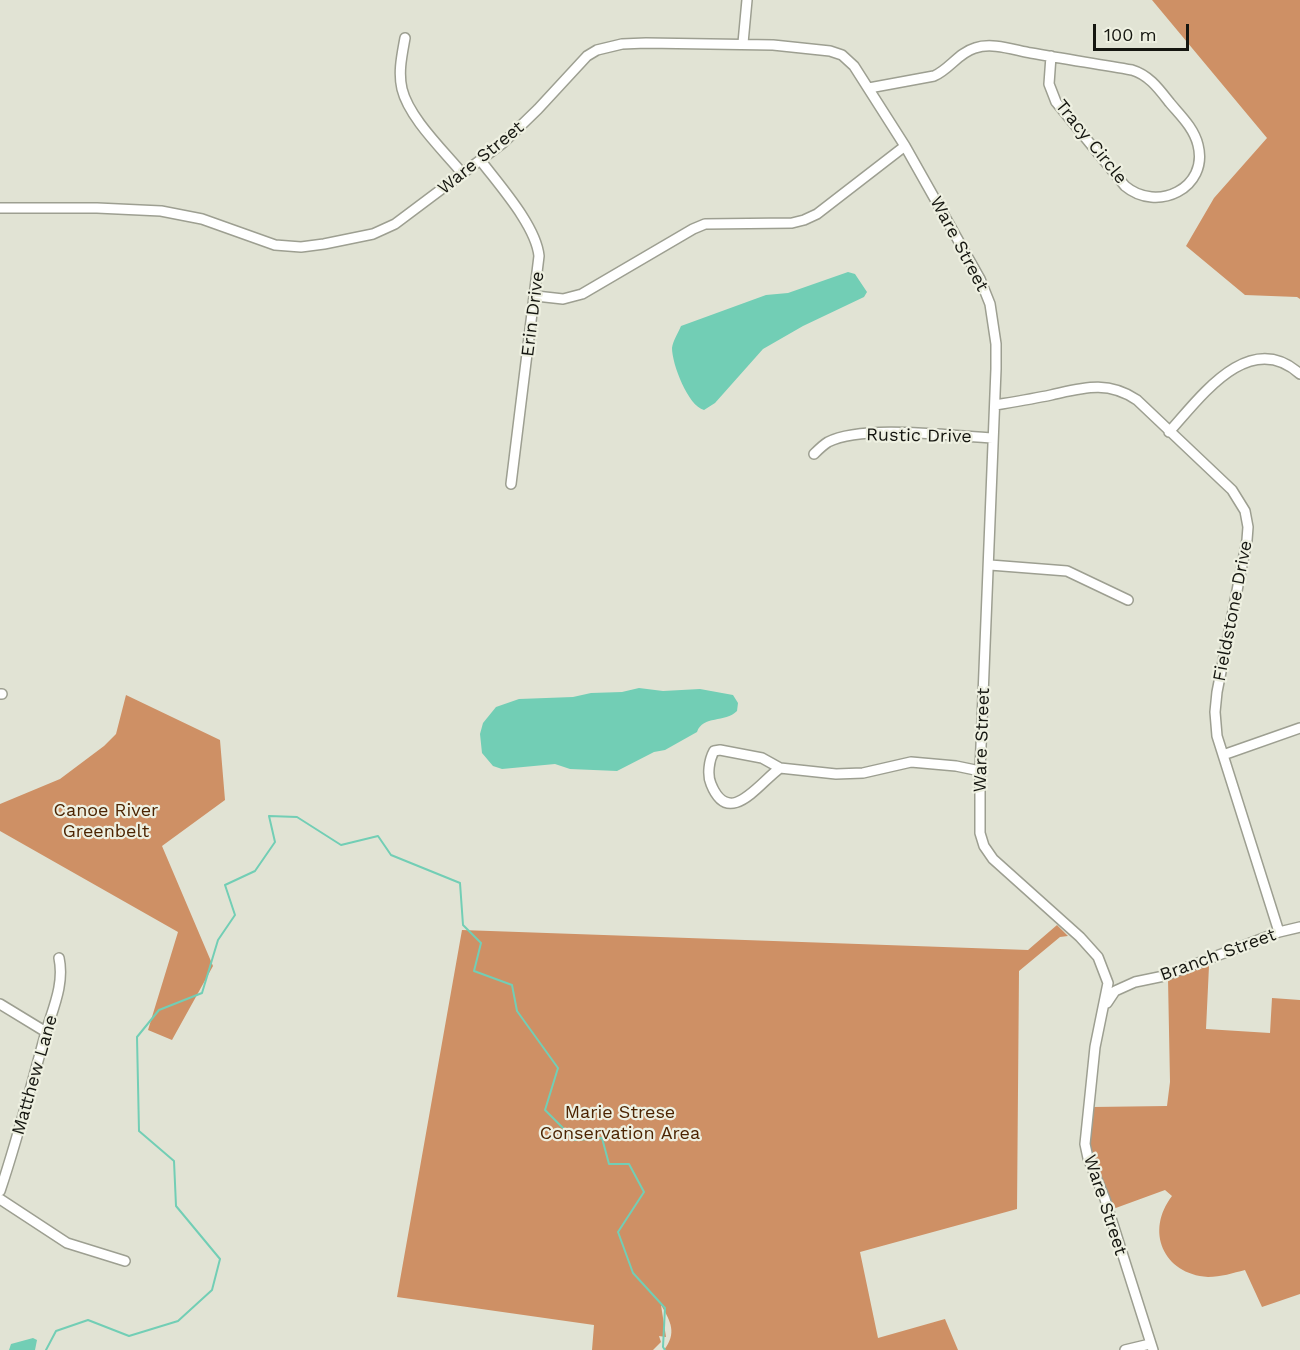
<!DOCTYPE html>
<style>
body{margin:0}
#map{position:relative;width:1300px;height:1350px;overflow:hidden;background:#e1e3d4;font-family:"Work Sans",sans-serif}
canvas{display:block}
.scale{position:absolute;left:1093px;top:24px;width:96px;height:27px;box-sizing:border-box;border:3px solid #151610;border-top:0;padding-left:8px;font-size:18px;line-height:21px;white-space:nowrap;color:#151610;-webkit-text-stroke:4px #eef0e1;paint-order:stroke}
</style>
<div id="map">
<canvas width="1300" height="1350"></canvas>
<div class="scale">100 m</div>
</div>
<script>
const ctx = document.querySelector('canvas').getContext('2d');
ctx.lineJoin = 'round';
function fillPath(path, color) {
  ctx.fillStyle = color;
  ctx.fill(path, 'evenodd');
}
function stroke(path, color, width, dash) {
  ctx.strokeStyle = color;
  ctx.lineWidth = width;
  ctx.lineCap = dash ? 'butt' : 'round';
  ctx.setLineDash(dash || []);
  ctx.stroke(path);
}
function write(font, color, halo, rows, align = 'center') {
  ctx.font = font + ' "Work Sans",sans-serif';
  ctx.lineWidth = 4.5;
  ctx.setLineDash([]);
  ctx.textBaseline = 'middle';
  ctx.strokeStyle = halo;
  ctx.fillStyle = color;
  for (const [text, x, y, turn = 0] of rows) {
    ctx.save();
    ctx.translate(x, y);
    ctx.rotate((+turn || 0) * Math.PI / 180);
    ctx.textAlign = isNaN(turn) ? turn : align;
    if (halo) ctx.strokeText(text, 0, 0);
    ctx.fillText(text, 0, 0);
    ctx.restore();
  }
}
fillPath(new Path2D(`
 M 1152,0 L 1300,0 L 1300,299 L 1297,297 L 1245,295 L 1186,246 L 1214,198 L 1267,138 Z
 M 126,695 L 220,740 L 225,800 L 162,846 L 213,966 L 172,1040 L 148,1030 L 178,932 L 0,831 L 0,804 L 60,779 L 104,746 L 116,734 Z
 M 1057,925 L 1068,936 L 1060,937 L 1019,971 L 1017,1209 L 860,1252 L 878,1338 L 945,1319 L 958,1350 L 664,1350 C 677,1333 671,1322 661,1305 L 666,1337 L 659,1336 L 661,1342 L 653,1350 L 592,1350 L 594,1325 L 397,1297 L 462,930 L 1028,950 Z
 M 1209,966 L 1206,1029 L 1270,1033 L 1272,998 L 1300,1000 L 1300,1294 L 1262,1307 L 1245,1270 C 1233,1273 1221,1277 1208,1277 C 1163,1274 1145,1231 1172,1196 L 1165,1190 L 1113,1209 L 1091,1149 L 1090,1135 L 1093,1107 L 1167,1106 L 1170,1082 L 1168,979 Z`), '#ce9065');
fillPath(new Path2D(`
 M 848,272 L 855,274 L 867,292 L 864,297 L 803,326 L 763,349 L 715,403 L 704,410 C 688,406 672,364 672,348 C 673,341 678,333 681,326 L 766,295 L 788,293 Z
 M 639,688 L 663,691 L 700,689 L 733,695 L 738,703 L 737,711 C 725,723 703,715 697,732 L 665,750 L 654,752 L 617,771 L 570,769 L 555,764 L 502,769 L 493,766 L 482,753 L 480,734 L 483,723 L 496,707 L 519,699 L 573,697 L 591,693 L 622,692 Z
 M 33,1338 L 37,1340 L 35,1350 L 9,1350 L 11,1344 Z`), '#72ceb5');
stroke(new Path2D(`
 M 46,1350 L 56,1331 L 88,1320 L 129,1336 L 178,1321 L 212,1290 L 220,1259 L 176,1206 L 174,1161 L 139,1131 L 137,1037 L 159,1010 L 202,993 L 218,940 L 235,915 L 225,885 L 255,871 L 275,842 L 269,816 L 297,817 L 341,845 L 378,836 L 391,855 L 460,883 L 463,925 L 481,943 L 474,971 L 512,985 L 517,1011 L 558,1068 L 545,1110 L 575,1140 L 602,1138 L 609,1164 L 629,1164 L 644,1192 L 618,1232 L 633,1273 L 665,1308 L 663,1347 L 665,1350`), '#72ceb5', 2);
const minor = new Path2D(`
 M 405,38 C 402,55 398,72 402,89 C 409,118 444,151 462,173
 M 743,43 L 747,0
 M 869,88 L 934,76 C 950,69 958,53 975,48 C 992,42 1014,50 1031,53 C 1064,59 1098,64 1132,70 C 1149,75 1159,89 1170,103 C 1180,115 1194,128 1198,145 C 1209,188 1157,213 1125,186 L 1056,102 L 1049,84 L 1051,56
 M 481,161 C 500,186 536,226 539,256 L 511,484
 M 0,208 L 97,208 L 161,211 L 202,219 L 275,245 L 301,247 L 324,244 L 373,234 L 395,224 L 503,143 L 538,109 L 587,56 L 597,50 L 622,44 L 646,43 L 773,45 L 830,51 L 842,55 L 854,66 L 905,146 L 980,279 L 990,304 L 996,344 L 996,369 L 980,771 L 980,833 L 984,846 L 993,859 L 1080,937 L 1098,957 L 1108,983 L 1095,1047 L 1085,1144 L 1088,1158 L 1105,1199 L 1153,1350
 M 536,296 L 563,299 L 582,294 L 693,229 L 705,224 L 792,223 L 804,220 L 817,214 L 905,146
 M 995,405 C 1013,402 1032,399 1051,395 C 1083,388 1107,380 1137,400 L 1232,490 L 1245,511 L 1248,527 L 1247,540 L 1217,692 L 1215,712 L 1217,736 L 1279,932
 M 1169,432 C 1200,398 1249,328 1300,374
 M 814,454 C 818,450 823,445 828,442 C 863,424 952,436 993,438
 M 990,565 L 1067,571 L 1128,600
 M 0,694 L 2,694
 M 1223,755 L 1300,728
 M 780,768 C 759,783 729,829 711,784 C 707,775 709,760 714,751 L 720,750 L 762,758 L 780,768 L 836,774 L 863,773 L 911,762 L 956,766 L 980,771
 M 1107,1003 L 1115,991 L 1135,982 L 1164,976 L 1279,932 L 1300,927
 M 0,1004 L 46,1032
 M 0,1191 C 17,1141 30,1090 44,1039 C 51,1012 65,986 59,958
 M 0,1199 L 67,1243 L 125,1261
 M 1125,1350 L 1150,1344`);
stroke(minor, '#9d9f91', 12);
stroke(minor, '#fff', 9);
write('18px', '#151610', '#eef0e1', [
 ["Tracy Circle",1091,142,51],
 ["Ware Street",481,158,-39],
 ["Ware Street",959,244,62],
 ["Erin Drive",533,314,-83],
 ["Rustic Drive",919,436,1],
 ["Fieldstone Drive",1233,611,-79],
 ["Ware Street",982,740,-88],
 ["Branch Street",1218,955,-20],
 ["Matthew Lane",35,1075,-74],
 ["Ware Street",1105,1205,72]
]);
write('18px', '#4c2402', '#eef0e1', [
 ["Canoe River",106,811],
 ["Greenbelt",106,832],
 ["Marie Strese",620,1113],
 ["Conservation Area",620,1134]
]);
</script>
